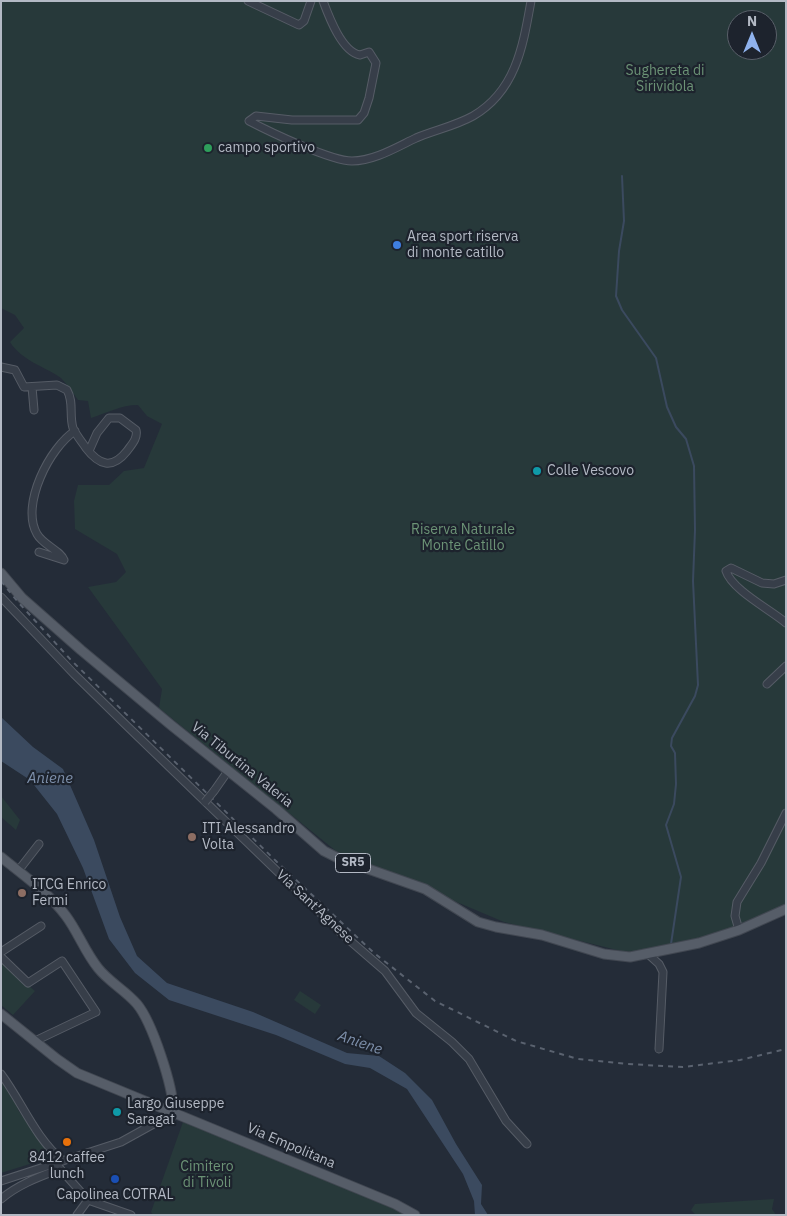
<!DOCTYPE html>
<style>
body{margin:0}
#map{position:relative;width:787px;height:1216px;overflow:hidden;background:#242c38;font-family:"IBM Plex Sans",sans-serif}
canvas{display:block}
.frame{position:absolute;inset:0;border:2px solid #b3b9c4;pointer-events:none}
.north{position:absolute;left:727px;top:10px;width:50px;height:50px;box-sizing:border-box;background:#1d232d;border:1px solid #595f69;border-radius:50%;rotate:0deg;font-size:14px;font-weight:700;line-height:20px;text-align:center;color:#b3b9c4}
.north::after{content:'';display:block;margin:auto;width:18px;height:22px;background:#8fb2ed;clip-path:polygon(50% 0,100% 100%,50% 72%,0 100%)}
</style>
<div id="map">
<canvas width="787" height="1216"></canvas>
<div class="frame"></div>
<div class="north">N</div>
</div>
<script>
const ctx = document.querySelector('canvas').getContext('2d');
ctx.lineJoin = 'round';
function fillPath(path, color) {
  ctx.fillStyle = color;
  ctx.fill(path, 'evenodd');
}
function stroke(path, color, width, dash) {
  ctx.strokeStyle = color;
  ctx.lineWidth = width;
  ctx.lineCap = dash ? 'butt' : 'round';
  ctx.setLineDash(dash || []);
  ctx.stroke(path);
}
function write(font, color, halo, rows, align = 'center') {
  ctx.font = font + ' "IBM Plex Sans",sans-serif';
  ctx.lineWidth = 4.5;
  ctx.setLineDash([]);
  ctx.textBaseline = 'middle';
  ctx.strokeStyle = halo;
  ctx.fillStyle = color;
  for (const [text, x, y, turn = 0] of rows) {
    ctx.save();
    ctx.translate(x, y);
    ctx.rotate((+turn || 0) * Math.PI / 180);
    ctx.textAlign = isNaN(turn) ? turn : align;
    if (halo) ctx.strokeText(text, 0, 0);
    ctx.fillText(text, 0, 0);
    ctx.restore();
  }
}
fillPath(new Path2D(`
 M 1,1 L 786,1 L 786,905 L 763,916 L 709,936 L 629,953 L 504,922 L 336,851 L 159,708 L 162,689 L 88,587 L 116,582 L 126,572 L 117,554 L 75,529 L 74,501 L 78,485 L 109,485 L 124,471 L 144,468 L 162,424 L 147,416 L 138,405 C 121,405 107,413 91,418 L 88,401 L 78,400 C 73,393 67,384 61,378 C 44,366 22,361 10,342 L 24,328 L 15,315 L 1,308 ZM 737,20 L 767,20 L 767,50 L 737,50 Z
 M 1,796 L 20,820 L 16,830 L 1,817 Z
 M 1,962 L 35,991 L 13,1015 L 1,1005 Z
 M 300,991 L 321,1005 L 315,1014 L 294,1000 Z
 M 1,1079 L 13,1092 L 18,1110 L 52,1157 L 1,1173 Z
 M 183,1122 L 397,1209 L 405,1215 L 153,1215 L 151,1212 Z
 M 774,1199 L 772,1209 L 776,1215 L 696,1215 L 691,1210 L 695,1204 Z`), '#27393a');
fillPath(new Path2D(`
 M 1,717 L 33,747 L 63,769 L 94,840 L 120,917 L 137,956 L 167,983 L 253,1012 L 347,1053 L 379,1056 L 405,1073 L 432,1100 L 456,1144 L 482,1185 L 481,1204 L 488,1215 L 475,1215 L 474,1201 L 463,1174 L 407,1089 L 370,1068 L 345,1064 L 276,1035 L 169,1000 L 135,973 L 109,939 L 83,868 L 57,814 L 30,780 L 1,761 Z`), '#3b4a5f');
stroke(new Path2D(`
 M 622,176 L 624,221 L 619,251 L 616,296 L 622,310 L 656,358 L 667,407 L 676,427 L 686,439 L 694,466 L 695,530 L 693,581 L 698,685 L 695,696 L 672,738 L 671,746 L 675,753 L 676,784 L 674,804 L 666,825 L 681,877 L 671,944`), '#3b4a5f', 2);
const minor = new Path2D(`
 M 248,1 L 299,25 L 304,21 L 311,1
 M 323,1 C 329,17 342,52 360,55 L 369,52 L 376,63 L 369,98 L 364,113 L 358,120 L 292,120 L 256,116 L 249,121 C 270,132 331,161 352,161 C 374,161 397,147 416,138 C 435,130 455,126 473,116 C 516,91 523,46 531,1
 M 1,367 L 15,370 L 24,387 L 57,385 L 67,390 C 74,402 69,415 73,428 C 76,435 82,442 86,448 C 99,465 112,470 127,451 C 132,444 138,438 136,430 L 120,418 L 109,418 L 97,433 L 89,451
 M 32,387 L 34,410
 M 39,552 L 64,560 C 61,551 43,545 37,534 C 20,505 50,447 75,431
 M 786,580 L 774,584 L 762,583 L 731,568 L 726,571 C 732,590 771,610 786,623
 M 1,597 L 74,674 L 127,726 L 340,932 L 385,971 L 416,1013 L 452,1042 L 469,1059 L 506,1121 L 527,1144
 M 767,684 L 786,666
 M 214,791 L 228,771
 M 18,871 L 39,844
 M 739,930 L 735,916 L 737,902 L 761,863 L 786,813
 M 1,952 L 41,926
 M 648,954 L 659,964 L 663,972 L 659,1049
 M 1,957 L 28,983 L 62,961 L 96,1012 L 35,1041
 M 1,1074 C 22,1102 35,1138 63,1161
 M 55,1163 L 88,1200 L 131,1215
 M 1,1181 L 121,1142 L 159,1121 L 173,1111
 M 1,1199 C 19,1184 39,1177 60,1169
 M 77,1215 L 88,1200`);
const major = new Path2D(`
 M 1,573 L 22,598 L 81,650 L 171,725 L 276,809 L 324,851 L 340,859 L 425,889 L 478,922 L 496,927 L 542,935 L 604,954 L 630,957 L 699,943 L 739,930 L 786,909
 M 1,857 C 24,876 48,892 66,916 C 78,932 85,952 98,968 C 109,982 125,990 137,1004 C 152,1022 174,1088 173,1111
 M 1,1014 L 57,1059 L 77,1073 L 395,1204 L 415,1215`);
stroke(minor, '#565c66', 9);
stroke(major, '#414751', 11);
stroke(minor, '#373e49', 7);
stroke(major, '#565d68', 9);
stroke(new Path2D(`
 M 1,581 L 18,602 L 71,660 L 277,862 L 374,953 L 435,1001 L 516,1041 L 578,1059 L 627,1064 L 683,1067 L 740,1060 L 786,1049`), '#5a626f', 2, [5, 5]);
const minorBridge = new Path2D(`
 M 205,802 L 214,791`);
stroke(minorBridge, '#565c66', 9, []);
stroke(minorBridge, '#373e49', 7);
for (const [x, y, r, color] of [
 [208,148,5,"#2e9e5b"],
 [397,245,5,"#3f7fe0"],
 [537,471,5,"#0f9aa8"],
 [192,837,5,"#8d6e63"],
 [22,893,5,"#8d6e63"],
 [117,1112,5,"#0f9aa8"],
 [67,1142,5,"#e8710a"],
 [115,1179,5,"#1a4fb4"]
]) {
  const dot = new Path2D();
  dot.arc(x, y, r, 0, 2 * Math.PI);
  ctx.fillStyle = color;
  ctx.fill(dot);
  stroke(dot, '#1d232d', 2);
}
for (const [x, y, w] of [
 [353,863,35]
]) {
  const box = new Path2D();
  box.roundRect(x - w / 2, y - 9.5, w, 19, 4);
  ctx.fillStyle = '#1d232d';
  ctx.fill(box);
  stroke(box, '#b3b9c4', 1);
}
write('bold 12px', '#b3b9c4', null, [
 ["SR5",353,863]
]);
write('14px', '#6c9376', '#1d232d', [
 ["Sughereta di",665,71],
 ["Sirividola",665,87],
 ["Riserva Naturale",463,530],
 ["Monte Catillo",463,546],
 ["Cimitero",207,1167],
 ["di Tivoli",207,1183]
]);
write('14px', '#b3b9c4', '#1d232d', [
 ["campo sportivo",218,148],
 ["Area sport riserva",407,237],
 ["di monte catillo",407,253],
 ["Colle Vescovo",547,471],
 ["ITI Alessandro",202,829],
 ["Volta",202,845],
 ["ITCG Enrico",32,885],
 ["Fermi",32,901],
 ["Largo Giuseppe",127,1104],
 ["Saragat",127,1120],
 ["8412 caffee",67,1158,"center"],
 ["lunch",67,1174,"center"],
 ["Capolinea COTRAL",115,1195,"center"]
], 'left');
write('14px', '#b3b9c4', '#1d232d', [
 ["Via Tiburtina Valeria",242,765,39],
 ["Via Sant'Agnese",315,907,43],
 ["Via Empolitana",291,1146,23]
]);
write('italic 15px', '#7d8faa', '#1d232d', [
 ["Aniene",50,779],
 ["Aniene",360,1043,19]
]);
</script>
